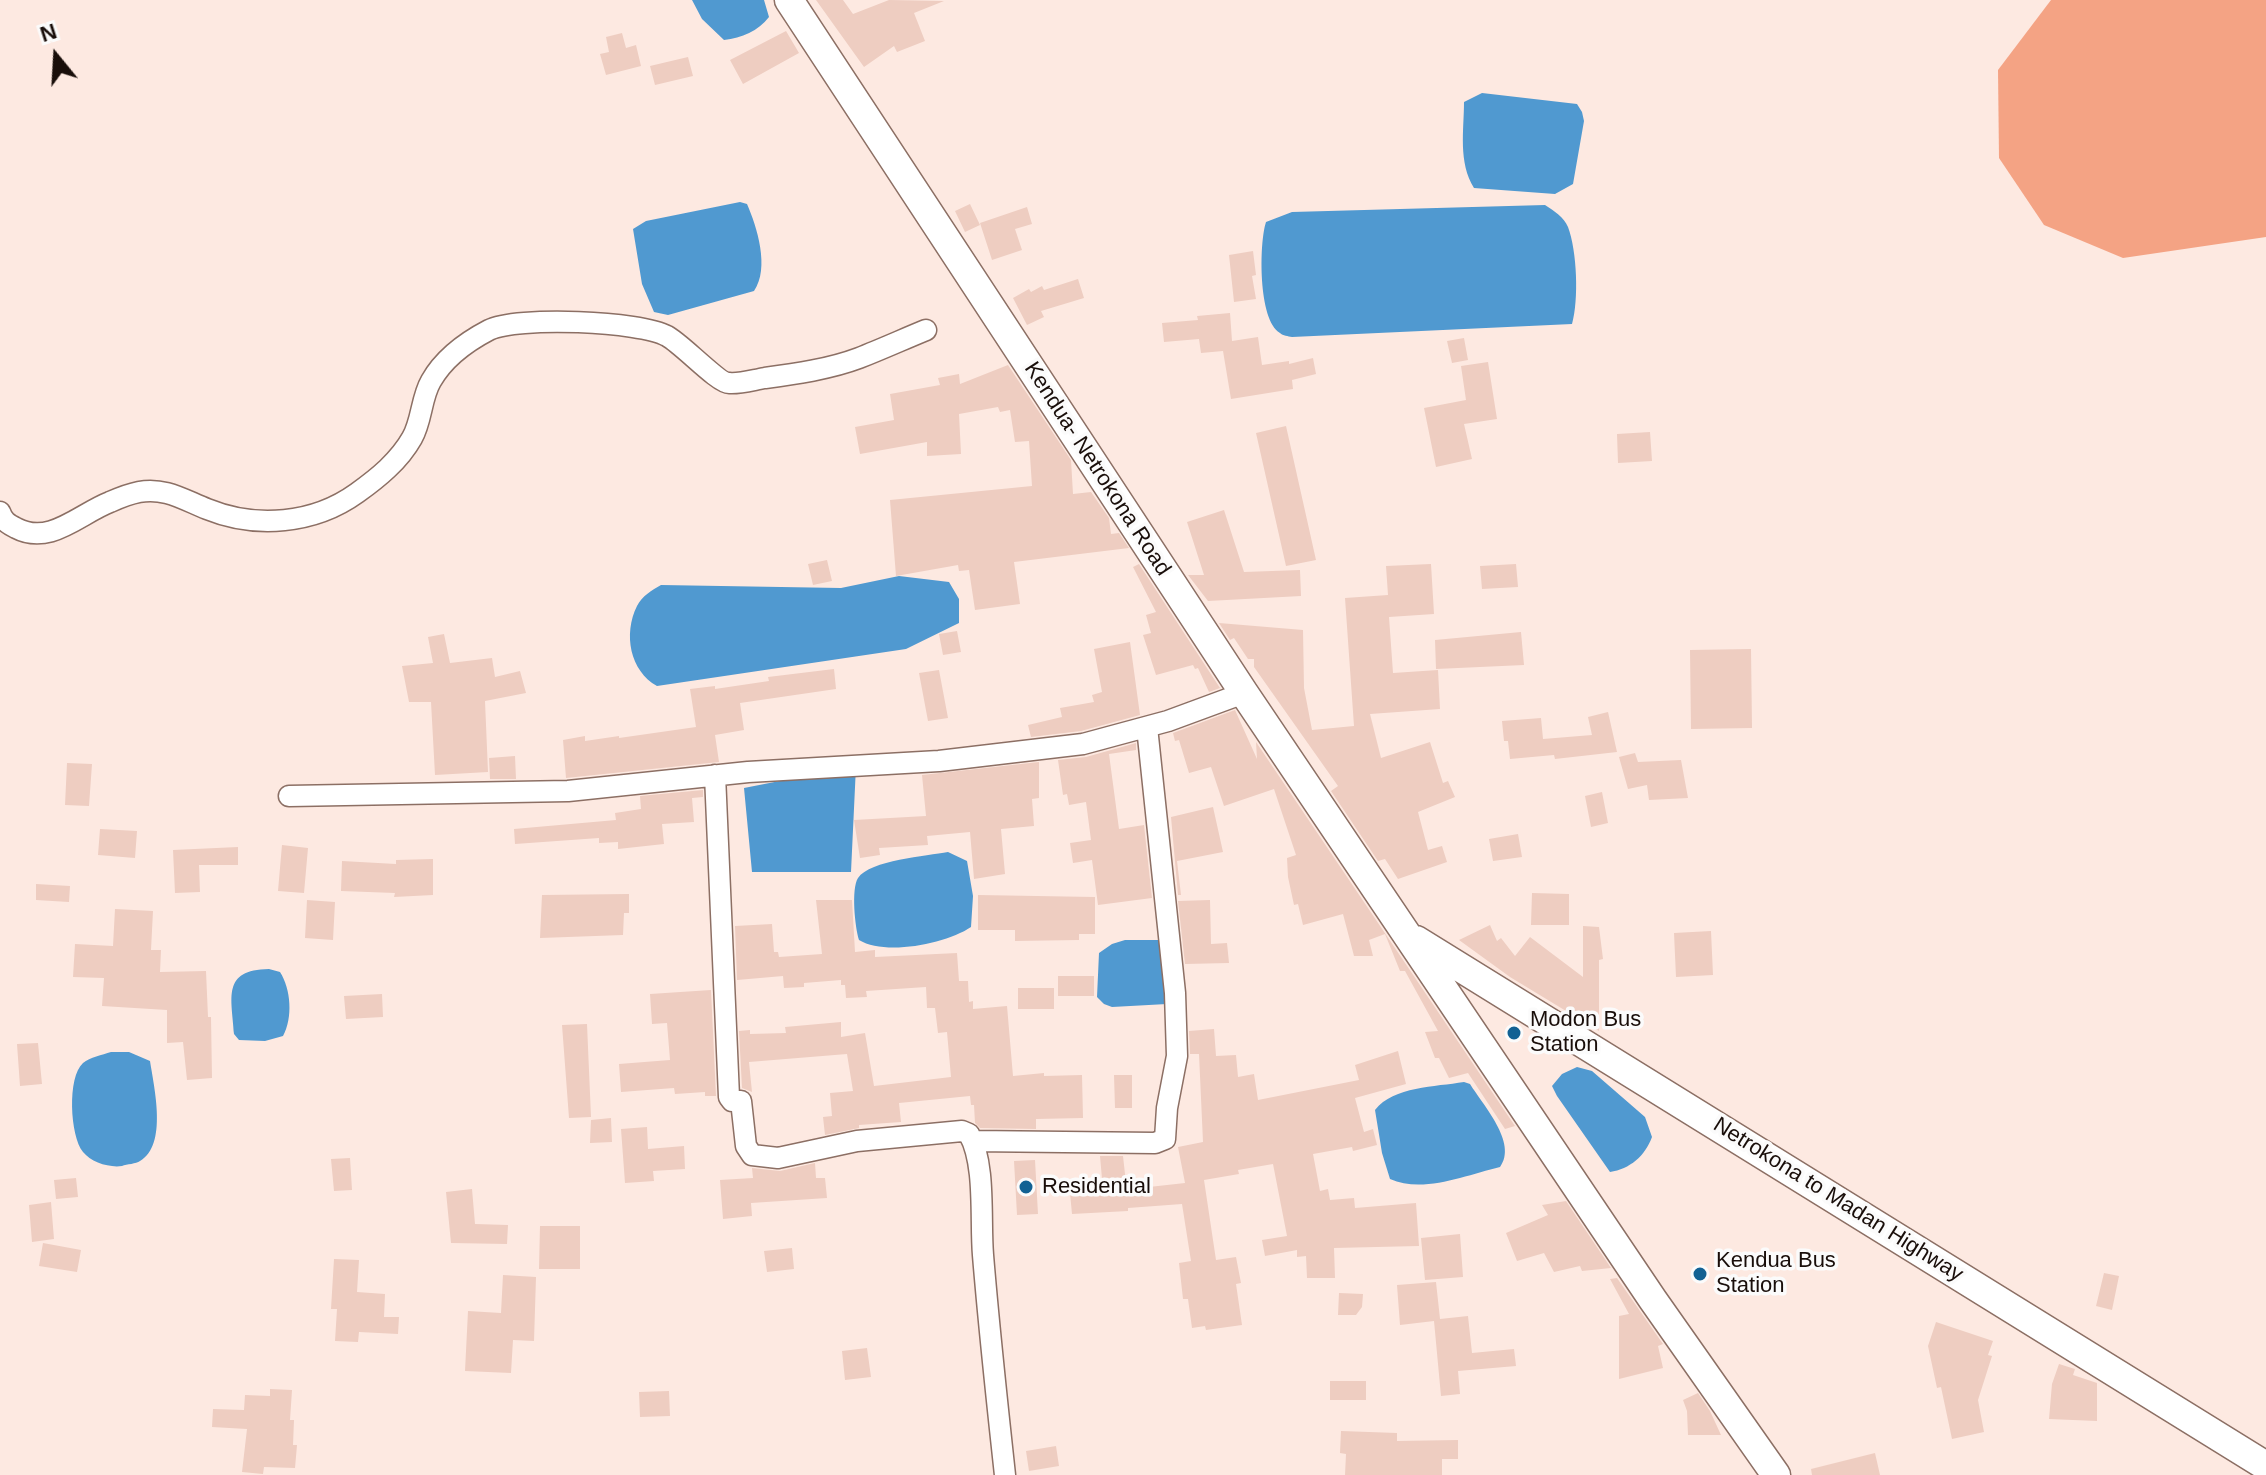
<!DOCTYPE html>
<style>
body{margin:0}
#map{position:relative;width:2266px;height:1475px;overflow:hidden;background:#fde9e1;font-family:Helvetica,sans-serif}
canvas{display:block}
.north{position:absolute;left:16px;top:16px;width:80px;height:80px;-webkit-text-stroke:6px #fbfbfb;paint-order:stroke;rotate:342deg;font-size:22px;font-weight:700;line-height:32px;text-align:center;color:#190e0a}
.north::after{content:'';display:block;margin:auto;width:28px;height:36px;background:#190e0a;clip-path:polygon(50% 0,100% 100%,50% 72%,0 100%)}
</style>
<div id="map">
<canvas width="2266" height="1475"></canvas>
<div class="north">N</div>
</div>
<script>
const ctx = document.querySelector('canvas').getContext('2d');
ctx.lineJoin = 'round';
function fillPath(path, color) {
  ctx.fillStyle = color;
  ctx.fill(path, 'evenodd');
}
function stroke(path, color, width, dash) {
  ctx.strokeStyle = color;
  ctx.lineWidth = width;
  ctx.lineCap = dash ? 'butt' : 'round';
  ctx.setLineDash(dash || []);
  ctx.stroke(path);
}
function write(font, color, halo, rows, align = 'center') {
  ctx.font = font + ' Helvetica,sans-serif';
  ctx.lineWidth = 7;
  ctx.setLineDash([]);
  ctx.textBaseline = 'middle';
  ctx.strokeStyle = halo;
  ctx.fillStyle = color;
  for (const [text, x, y, turn = 0] of rows) {
    ctx.save();
    ctx.translate(x, y);
    ctx.rotate((+turn || 0) * Math.PI / 180);
    ctx.textAlign = isNaN(turn) ? turn : align;
    if (halo) ctx.strokeText(text, 0, 0);
    ctx.fillText(text, 0, 0);
    ctx.restore();
  }
}
fillPath(new Path2D(`
 M 2051,0 L 2266,0 L 2266,237 L 2123,258 L 2044,225 L 1999,158 L 1998,70 Z`), '#f4a384');
fillPath(new Path2D(`
 M 692,0 L 764,0 L 769,17 C 758,31 742,38 724,40 L 702,19 Z
 M 1482,93 L 1577,104 L 1582,112 L 1584,121 L 1573,184 L 1555,194 L 1474,188 C 1458,162 1464,131 1464,102 Z
 M 740,202 L 747,204 C 757,227 770,268 754,291 L 668,315 L 654,312 L 642,284 L 633,229 L 646,221 Z
 M 1545,205 C 1554,211 1564,217 1568,227 C 1577,251 1579,300 1572,324 L 1292,337 C 1288,336 1283,336 1280,333 C 1258,320 1259,243 1266,222 L 1292,212 Z
 M 899,576 L 949,582 L 959,599 L 959,623 L 906,649 L 657,686 C 630,671 623,634 637,606 C 642,596 652,590 661,585 L 841,588 Z
 M 856,766 L 851,872 L 752,872 L 744,788 Z
 M 948,852 L 967,861 L 973,896 L 971,927 C 946,944 885,956 859,940 C 855,927 851,889 858,878 C 870,860 927,856 948,852 Z
 M 1125,940 L 1160,940 L 1167,1004 L 1112,1007 L 1104,1004 L 1097,997 L 1099,953 L 1112,944 Z
 M 269,969 L 280,972 C 291,989 293,1018 283,1036 L 265,1041 L 239,1040 L 234,1034 C 232,998 221,970 269,969 Z
 M 111,1052 L 129,1052 L 150,1061 C 154,1087 168,1145 140,1161 C 136,1164 127,1164 122,1166 C 109,1168 91,1162 83,1152 C 70,1136 67,1077 83,1063 C 90,1057 102,1055 111,1052 Z
 M 1577,1067 L 1592,1071 L 1645,1117 L 1652,1137 C 1645,1156 1630,1169 1610,1172 L 1557,1096 L 1552,1086 L 1562,1074 Z
 M 1464,1082 L 1470,1084 C 1483,1105 1518,1143 1500,1167 C 1466,1175 1423,1194 1390,1179 L 1382,1153 L 1375,1110 C 1394,1086 1435,1087 1464,1082 Z`), '#5099d0');
fillPath(new Path2D(`
 M 816,0 L 843,0 L 853,14 L 889,0 L 944,1 L 914,13 L 925,41 L 897,52 L 894,46 L 864,67 Z
 M 786,31 L 799,53 L 743,84 L 730,60 Z
 M 622,33 L 626,48 L 636,45 L 641,66 L 606,75 L 600,54 L 609,52 L 606,37 Z
 M 688,57 L 693,76 L 655,85 L 650,66 Z
 M 970,204 L 980,225 L 965,232 L 955,211 Z
 M 1027,207 L 1032,224 L 1015,229 L 1022,250 L 992,260 L 980,223 Z
 M 1253,251 L 1256,275 L 1252,276 L 1256,299 L 1234,302 L 1229,255 Z
 M 1078,279 L 1084,298 L 1041,311 L 1044,317 L 1027,325 L 1013,298 L 1029,289 L 1031,292 L 1042,286 L 1044,290 Z
 M 1230,313 L 1232,341 L 1258,337 L 1262,365 L 1289,361 L 1289,364 L 1313,358 L 1316,374 L 1292,380 L 1293,389 L 1231,399 L 1223,351 L 1201,353 L 1199,339 L 1164,342 L 1162,323 L 1198,320 L 1197,316 Z
 M 1464,338 L 1468,360 L 1452,363 L 1447,341 Z
 M 1488,362 L 1497,419 L 1464,424 L 1472,459 L 1436,467 L 1424,408 L 1466,400 L 1461,366 Z
 M 1008,365 L 1071,460 L 1073,494 L 1091,492 L 1109,518 L 1111,534 L 1119,533 L 1129,548 L 1014,562 L 1020,604 L 975,610 L 969,570 L 959,571 L 958,565 L 896,576 L 890,500 L 1032,486 L 1029,441 L 1015,442 L 1010,410 L 1000,412 L 998,407 L 959,414 L 961,454 L 927,456 L 927,442 L 860,454 L 855,427 L 894,420 L 890,394 L 940,385 L 938,378 L 959,374 L 960,384 Z
 M 1286,426 L 1316,560 L 1286,566 L 1256,433 Z
 M 1650,432 L 1652,461 L 1618,463 L 1617,434 Z
 M 1224,510 L 1244,572 L 1300,570 L 1301,596 L 1208,601 L 1188,575 L 1204,575 L 1187,522 Z
 M 827,560 L 832,581 L 813,585 L 808,564 Z
 M 1139,564 L 1220,688 L 1209,692 L 1198,668 L 1195,669 L 1193,665 L 1156,675 L 1143,635 L 1151,633 L 1146,615 L 1156,612 L 1133,567 Z
 M 1431,564 L 1434,614 L 1389,617 L 1393,673 L 1438,670 L 1440,709 L 1370,714 L 1381,758 L 1430,742 L 1443,783 L 1448,781 L 1455,797 L 1418,812 L 1428,850 L 1442,846 L 1447,862 L 1398,879 L 1385,859 L 1378,861 L 1331,791 L 1338,786 L 1254,667 L 1254,659 L 1248,659 L 1234,638 L 1230,640 L 1219,623 L 1303,630 L 1304,688 L 1312,730 L 1354,726 L 1345,598 L 1388,595 L 1386,566 Z
 M 1516,564 L 1518,587 L 1482,589 L 1480,566 Z
 M 957,631 L 961,652 L 943,655 L 939,634 Z
 M 1521,632 L 1524,665 L 1436,669 L 1435,640 Z
 M 444,634 L 450,663 L 492,658 L 495,677 L 520,671 L 526,693 L 485,701 L 488,772 L 435,775 L 431,702 L 409,702 L 402,666 L 433,663 L 428,637 Z
 M 1130,642 L 1140,715 L 1081,731 L 1031,737 L 1028,725 L 1062,717 L 1060,708 L 1094,702 L 1092,695 L 1102,692 L 1094,649 Z
 M 1751,649 L 1752,728 L 1691,729 L 1690,650 Z
 M 834,669 L 836,689 L 740,703 L 744,730 L 715,735 L 719,762 L 566,778 L 563,740 L 585,736 L 585,741 L 619,736 L 619,738 L 696,727 L 690,689 L 715,686 L 715,689 L 769,681 L 768,677 Z
 M 939,670 L 948,718 L 928,721 L 919,673 Z
 M 1235,710 L 1257,759 L 1256,742 L 1515,1126 L 1505,1129 L 1468,1073 L 1449,1078 L 1439,1058 L 1435,1058 L 1425,1032 L 1438,1031 L 1405,971 L 1400,971 L 1385,934 L 1369,940 L 1373,956 L 1354,956 L 1343,914 L 1303,925 L 1298,904 L 1294,905 L 1288,877 L 1287,858 L 1296,855 L 1274,789 L 1224,806 L 1211,767 L 1189,773 L 1179,740 L 1175,741 L 1173,733 Z
 M 1608,712 L 1617,752 L 1555,759 L 1554,755 L 1510,759 L 1508,741 L 1504,741 L 1502,721 L 1541,718 L 1543,739 L 1592,735 L 1588,717 Z
 M 1136,743 L 1136,750 L 1109,754 L 1119,829 L 1144,825 L 1152,898 L 1098,905 L 1092,860 L 1073,863 L 1070,843 L 1091,840 L 1086,802 L 1069,805 L 1067,794 L 1063,795 L 1058,760 L 1086,757 Z
 M 1635,753 L 1638,762 L 1681,760 L 1688,798 L 1649,800 L 1647,785 L 1628,789 L 1619,757 Z
 M 515,756 L 516,779 L 490,779 L 489,758 Z
 M 1039,762 L 1039,798 L 1032,799 L 1034,826 L 1001,829 L 1005,874 L 974,879 L 970,832 L 927,836 L 928,845 L 879,848 L 880,855 L 860,858 L 854,820 L 926,816 L 922,775 Z
 M 67,763 L 92,764 L 89,806 L 65,805 Z
 M 703,790 L 703,797 L 692,798 L 694,822 L 662,824 L 664,844 L 618,849 L 618,842 L 599,843 L 599,838 L 515,844 L 514,829 L 616,820 L 615,813 L 641,809 L 640,796 Z
 M 1602,792 L 1608,823 L 1591,827 L 1585,796 Z
 M 1213,807 L 1223,852 L 1177,861 L 1181,895 L 1178,895 L 1171,817 Z
 M 100,829 L 137,831 L 135,858 L 98,855 Z
 M 1518,834 L 1522,857 L 1493,861 L 1489,839 Z
 M 282,845 L 308,848 L 304,893 L 278,891 Z
 M 238,847 L 238,865 L 199,865 L 200,892 L 175,893 L 173,850 Z
 M 433,859 L 433,895 L 394,897 L 395,893 L 341,891 L 342,861 L 396,864 L 396,860 Z
 M 36,884 L 70,886 L 69,902 L 36,900 Z
 M 1532,893 L 1569,894 L 1569,925 L 1531,925 Z
 M 629,894 L 629,913 L 624,913 L 623,935 L 540,938 L 542,895 Z
 M 978,895 L 1095,897 L 1095,934 L 1079,934 L 1079,940 L 1015,941 L 1015,930 L 978,930 Z
 M 307,900 L 335,902 L 333,940 L 305,938 Z
 M 816,900 L 852,900 L 855,952 L 875,950 L 875,957 L 957,953 L 959,981 L 968,981 L 969,1002 L 973,1001 L 973,1009 L 1007,1006 L 1013,1076 L 1044,1073 L 1044,1076 L 1082,1075 L 1083,1118 L 1036,1119 L 1036,1129 L 980,1128 L 975,1123 L 974,1105 L 971,1105 L 970,1096 L 899,1103 L 901,1122 L 859,1125 L 859,1128 L 825,1135 L 823,1117 L 832,1116 L 830,1093 L 853,1091 L 847,1054 L 749,1062 L 752,1092 L 742,1088 L 739,1031 L 750,1030 L 750,1034 L 786,1033 L 785,1027 L 841,1022 L 841,1037 L 865,1033 L 874,1086 L 951,1077 L 947,1032 L 938,1033 L 935,1008 L 927,1008 L 926,987 L 866,991 L 867,997 L 846,998 L 845,985 L 841,985 L 841,980 L 804,983 L 804,987 L 784,988 L 783,976 L 737,980 L 735,926 L 772,924 L 774,952 L 778,952 L 779,957 L 822,954 Z
 M 1210,900 L 1211,944 L 1227,943 L 1229,963 L 1185,964 L 1178,901 Z
 M 115,909 L 153,911 L 151,950 L 161,950 L 160,972 L 206,971 L 208,1017 L 211,1017 L 212,1078 L 187,1080 L 183,1042 L 167,1043 L 167,1010 L 102,1006 L 104,978 L 73,977 L 75,944 L 113,946 Z
 M 1490,925 L 1497,941 L 1501,938 L 1515,956 L 1530,937 L 1583,977 L 1583,926 L 1599,927 L 1603,959 L 1599,960 L 1599,1031 L 1510,977 L 1459,940 Z
 M 1711,931 L 1713,975 L 1676,977 L 1674,933 Z
 M 1058,976 L 1094,976 L 1094,996 L 1058,996 Z
 M 1018,988 L 1054,988 L 1054,1009 L 1018,1009 Z
 M 711,990 L 716,1096 L 705,1096 L 705,1092 L 675,1094 L 674,1088 L 621,1092 L 619,1064 L 670,1060 L 667,1023 L 652,1024 L 650,994 Z
 M 382,994 L 383,1017 L 346,1019 L 344,996 Z
 M 587,1024 L 591,1117 L 569,1118 L 562,1025 Z
 M 1214,1029 L 1216,1056 L 1236,1055 L 1238,1077 L 1254,1074 L 1258,1100 L 1359,1080 L 1355,1065 L 1398,1051 L 1406,1084 L 1355,1098 L 1364,1132 L 1373,1129 L 1377,1145 L 1353,1151 L 1352,1147 L 1313,1154 L 1320,1191 L 1328,1189 L 1330,1200 L 1354,1198 L 1355,1208 L 1416,1203 L 1419,1246 L 1334,1248 L 1335,1278 L 1307,1278 L 1306,1256 L 1297,1257 L 1297,1250 L 1265,1256 L 1262,1240 L 1287,1236 L 1273,1164 L 1238,1170 L 1239,1174 L 1204,1180 L 1216,1260 L 1236,1257 L 1241,1283 L 1236,1284 L 1242,1325 L 1206,1330 L 1205,1326 L 1192,1328 L 1188,1299 L 1183,1299 L 1179,1263 L 1191,1261 L 1182,1204 L 1128,1208 L 1128,1211 L 1072,1214 L 1070,1193 L 1103,1190 L 1100,1156 L 1123,1156 L 1126,1183 L 1148,1181 L 1149,1187 L 1185,1183 L 1178,1147 L 1203,1142 L 1199,1054 L 1190,1054 L 1189,1031 Z
 M 38,1043 L 42,1084 L 20,1086 L 17,1044 Z
 M 1114,1075 L 1132,1075 L 1132,1108 L 1115,1108 Z
 M 611,1118 L 612,1142 L 590,1143 L 591,1120 Z
 M 647,1127 L 648,1149 L 684,1146 L 685,1169 L 653,1171 L 654,1181 L 625,1183 L 621,1129 Z
 M 350,1158 L 352,1190 L 334,1191 L 331,1159 Z
 M 1035,1160 L 1038,1214 L 1017,1215 L 1014,1161 Z
 M 815,1163 L 816,1178 L 825,1178 L 827,1198 L 751,1203 L 752,1216 L 723,1219 L 720,1180 L 753,1178 L 752,1168 L 780,1171 Z
 M 76,1178 L 78,1197 L 56,1199 L 54,1180 Z
 M 472,1189 L 475,1224 L 508,1225 L 507,1244 L 451,1243 L 446,1192 Z
 M 1566,1201 L 1611,1268 L 1582,1271 L 1580,1266 L 1554,1272 L 1544,1253 L 1517,1261 L 1506,1233 L 1548,1215 L 1542,1205 Z
 M 51,1202 L 54,1239 L 32,1242 L 29,1205 Z
 M 540,1226 L 580,1226 L 580,1269 L 539,1269 Z
 M 1460,1234 L 1463,1277 L 1425,1280 L 1421,1238 Z
 M 43,1243 L 81,1250 L 77,1272 L 39,1266 Z
 M 792,1248 L 794,1269 L 767,1272 L 764,1251 Z
 M 334,1259 L 359,1260 L 357,1292 L 385,1294 L 384,1317 L 399,1317 L 398,1334 L 359,1332 L 358,1342 L 335,1341 L 337,1309 L 331,1309 Z
 M 2104,1273 L 2119,1276 L 2112,1310 L 2096,1306 Z
 M 503,1275 L 536,1277 L 534,1341 L 513,1340 L 511,1373 L 465,1371 L 468,1311 L 501,1313 Z
 M 1617,1278 L 1663,1344 L 1658,1346 L 1663,1368 L 1619,1379 L 1619,1316 L 1629,1314 L 1610,1279 Z
 M 1436,1282 L 1440,1319 L 1468,1316 L 1472,1353 L 1514,1349 L 1516,1366 L 1458,1371 L 1460,1394 L 1441,1396 L 1434,1321 L 1400,1325 L 1397,1285 Z
 M 1339,1293 L 1363,1294 L 1362,1307 L 1356,1315 L 1338,1315 Z
 M 1936,1322 L 1993,1341 L 1988,1355 L 1992,1356 L 1978,1400 L 1984,1432 L 1952,1439 L 1941,1387 L 1937,1388 L 1928,1346 Z
 M 867,1348 L 871,1377 L 845,1380 L 842,1351 Z
 M 2059,1364 L 2075,1369 L 2073,1375 L 2097,1383 L 2097,1421 L 2049,1419 L 2052,1384 Z
 M 1330,1381 L 1366,1381 L 1366,1400 L 1330,1400 Z
 M 270,1389 L 292,1390 L 290,1420 L 294,1420 L 293,1445 L 297,1445 L 295,1468 L 264,1467 L 263,1474 L 242,1472 L 247,1429 L 212,1427 L 213,1409 L 244,1410 L 245,1395 L 270,1396 Z
 M 669,1391 L 670,1416 L 640,1417 L 639,1392 Z
 M 1698,1393 L 1710,1411 L 1721,1435 L 1688,1435 L 1687,1411 L 1683,1400 Z
 M 1341,1431 L 1397,1433 L 1397,1441 L 1458,1440 L 1458,1459 L 1442,1459 L 1442,1475 L 1345,1475 L 1346,1454 L 1340,1453 Z
 M 1056,1446 L 1059,1466 L 1029,1471 L 1026,1451 Z
 M 1875,1453 L 1880,1475 L 1812,1475 L 1811,1469 Z`), '#eecdc1');
const minor = new Path2D(`
 M 0,512 C 3,521 8,524 16,528 C 50,546 79,514 110,502 C 119,498 129,494 139,492 C 165,487 184,500 207,509 C 256,529 314,524 357,493 C 378,478 399,461 412,438 C 422,421 421,398 431,381 C 444,358 466,342 489,330 C 516,316 641,321 667,336 C 682,344 718,383 729,383 C 740,384 753,380 765,378 C 795,374 830,369 859,358 C 882,349 904,339 926,330
 M 715,775 L 729,1097 L 732,1101 L 741,1101 L 746,1146 L 752,1155 L 778,1158 L 857,1141 L 962,1131 L 969,1134 C 986,1164 980,1220 983,1255 C 989,1328 997,1402 1005,1475
 M 289,796 L 568,791 L 748,772 L 939,761 L 1083,744 L 1168,721 L 1244,693
 M 973,1141 L 1155,1143 L 1165,1139 L 1167,1108 L 1177,1056 L 1175,993 L 1147,727`);
const secondary = new Path2D(`
 M 789,0 L 1244,693 L 1653,1300 L 1776,1475
 M 1416,940 L 2266,1466`);
stroke(minor, '#8c6f64', 23);
stroke(secondary, '#8c6f64', 31);
stroke(minor, '#fff', 20);
stroke(secondary, '#fff', 28);
for (const [x, y, r, color] of [
 [1514,1033,8,"#126193"],
 [1026,1187,8,"#126193"],
 [1700,1274,8,"#126193"]
]) {
  const dot = new Path2D();
  dot.arc(x, y, r, 0, 2 * Math.PI);
  ctx.fillStyle = color;
  ctx.fill(dot);
  stroke(dot, '#fbfbfb', 3);
}
write('22px', '#190e0a', '#fbfbfb', [
 ["Kendua- Netrokona Road",1097,469,57],
 ["Netrokona to Madan Highway",1838,1200,32]
]);
write('22px', '#190e0a', '#fbfbfb', [
 ["Modon Bus",1530,1020],
 ["Station",1530,1045],
 ["Residential",1042,1187],
 ["Kendua Bus",1716,1261],
 ["Station",1716,1286]
], 'left');
</script>
